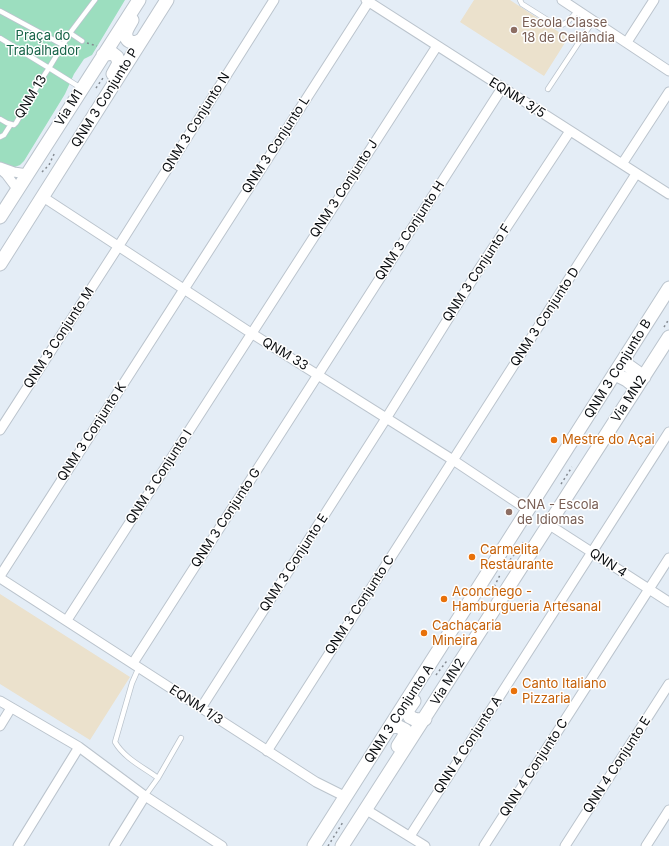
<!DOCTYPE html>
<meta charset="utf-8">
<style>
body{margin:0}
canvas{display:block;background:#e4edf6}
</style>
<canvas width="669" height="846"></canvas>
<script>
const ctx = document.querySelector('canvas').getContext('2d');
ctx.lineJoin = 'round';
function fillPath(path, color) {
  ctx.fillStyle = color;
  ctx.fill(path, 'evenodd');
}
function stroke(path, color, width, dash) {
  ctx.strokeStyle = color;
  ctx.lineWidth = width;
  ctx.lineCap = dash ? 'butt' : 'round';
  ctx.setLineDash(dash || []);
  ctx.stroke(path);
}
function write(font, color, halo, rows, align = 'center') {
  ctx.font = font + ' Inter,sans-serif';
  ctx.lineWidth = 3;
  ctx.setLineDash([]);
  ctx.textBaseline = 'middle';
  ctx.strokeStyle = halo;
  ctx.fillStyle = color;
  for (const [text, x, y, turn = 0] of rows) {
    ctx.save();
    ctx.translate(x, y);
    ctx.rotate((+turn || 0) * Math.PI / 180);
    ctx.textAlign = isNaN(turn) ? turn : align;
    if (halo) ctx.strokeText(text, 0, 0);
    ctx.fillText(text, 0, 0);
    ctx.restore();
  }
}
fillPath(new Path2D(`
 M 474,0 L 510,0 L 568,38 L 544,76 L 460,22 Z
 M 0,594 L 130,677 L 90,740 L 0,684 Z`), '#ebe1cc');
fillPath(new Path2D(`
 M 0,0 L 125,0 L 92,55 L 84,59 L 74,74 L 65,94 L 24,161 L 20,165 L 12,168 L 0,162 Z`), '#9cdebf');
const service = new Path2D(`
 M 520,0 L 522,4 L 557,26 C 567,25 571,18 578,10
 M 0,11 L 63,45
 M 70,33 L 82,41
 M 0,38 L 49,68 L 70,33 L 95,0
 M 548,89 L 593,21
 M 0,119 L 7,123 L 14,125 L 16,123 L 41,80 L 49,68 L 81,88
 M 0,137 L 4,135 L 11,124
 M 139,667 L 132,683 L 115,742 C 124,758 143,767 158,778 L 145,796
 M 158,778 L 181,738`);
const minor = new Path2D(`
 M 366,0 L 669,194
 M 562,0 L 669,71
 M 627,42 L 654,0
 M 622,164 L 669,92
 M 0,167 L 14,172 L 27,174
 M 0,169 L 6,174 L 18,190
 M 43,197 L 251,333 L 453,460 L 528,510
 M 0,430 L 118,247 L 274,0
 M 548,524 L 669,602
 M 0,576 L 369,1
 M 0,578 L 316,782 L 346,797
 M 67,620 L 437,46
 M 133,663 L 502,88
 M 0,701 L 79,747 L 145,796 L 222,846
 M 201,708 L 387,417 L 481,266 L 570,131
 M 0,726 L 11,708
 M 267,751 L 636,174
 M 365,809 L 425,846
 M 410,836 L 669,432
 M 18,846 L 79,747
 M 114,846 L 145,796
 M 484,846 L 669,558
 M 565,846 L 669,684
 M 646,846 L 669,810`);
const secondary = new Path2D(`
 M 132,20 C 130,24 127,28 126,32 C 124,43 136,45 142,39
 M 103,55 L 112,53 L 117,57 L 119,63 L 113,74
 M 0,217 L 139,0
 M 0,264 L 167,0
 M 623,362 L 644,377
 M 615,374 L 627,380 L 636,387
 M 414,701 L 407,711 L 410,717 L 416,720 L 425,719
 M 391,727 L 397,726 L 405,730 L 405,735 L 398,746
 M 314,846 L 669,288
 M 342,846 L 669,337`);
stroke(service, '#bbc4cd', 6);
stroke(minor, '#bbc4cd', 11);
stroke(secondary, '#bbc4cd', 15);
stroke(new Path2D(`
 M 87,43 L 97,46
 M 96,88 L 103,78
 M 42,172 L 49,165 L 55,152
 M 664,327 L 669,319
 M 561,484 L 572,467
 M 507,564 L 524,541
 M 492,591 L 500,575
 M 436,675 L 446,662 L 449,660
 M 328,846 L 343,822`), '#838990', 1.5, [2, 3]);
stroke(service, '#fff', 4.5);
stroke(minor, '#fff', 9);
stroke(secondary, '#fff', 13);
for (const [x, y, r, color] of [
 [514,30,4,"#8d6e63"],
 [554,440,4,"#e8710a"],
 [509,512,4,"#8d6e63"],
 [472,557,4,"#e8710a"],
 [444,599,4,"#e8710a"],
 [424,633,4,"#e8710a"],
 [514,691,4,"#e8710a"]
]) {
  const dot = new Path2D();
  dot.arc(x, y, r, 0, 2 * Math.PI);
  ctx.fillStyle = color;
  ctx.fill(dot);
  stroke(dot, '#fff', 1.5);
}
write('13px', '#785e54', '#fff', [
 ["Escola Classe",522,23],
 ["18 de Ceilândia",522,38],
 ["CNA - Escola",517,505],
 ["de Idiomas",517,520]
], 'left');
write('13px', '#176448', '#fff', [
 ["Praça do",43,36],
 ["Trabalhador",43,51]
]);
write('13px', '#0c0f12', '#fff', [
 ["QNM 13",31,97,-59],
 ["QNM 3 Conjunto P",105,98,-58],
 ["EQNM 3/5",517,98,32],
 ["Via M1",69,108,-58],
 ["QNM 3 Conjunto N",196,123,-58],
 ["QNM 3 Conjunto L",276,145,-57],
 ["QNM 3 Conjunto J",344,189,-57],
 ["QNM 3 Conjunto H",410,231,-57],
 ["QNM 3 Conjunto F",477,273,-57],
 ["QNM 3 Conjunto D",545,317,-57],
 ["QNM 3 Conjunto M",59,338,-57],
 ["QNM 33",285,354,31],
 ["QNM 3 Conjunto B",618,369,-58],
 ["Via MN2",629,399,-57],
 ["QNM 3 Conjunto K",92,432,-57],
 ["QNM 3 Conjunto I",159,477,-57],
 ["QNM 3 Conjunto G",226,518,-57],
 ["QNM 3 Conjunto E",294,563,-57],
 ["QNN 4",608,563,33],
 ["QNM 3 Conjunto C",360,605,-57],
 ["Via MN2",448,682,-58],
 ["EQNM 1/3",196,705,33],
 ["QNM 3 Conjunto A",399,714,-57],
 ["QNN 4 Conjunto A",468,745,-57],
 ["QNN 4 Conjunto E",617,765,-57],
 ["QNN 4 Conjunto C",534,768,-57]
]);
write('13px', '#c56008', '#fff', [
 ["Mestre do Açai",562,440],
 ["Carmelita",480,550],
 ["Restaurante",480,565],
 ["Aconchego -",452,592],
 ["Hamburgueria Artesanal",452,607],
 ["Cachaçaria",432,626],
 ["Mineira",432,641],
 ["Canto Italiano",522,684],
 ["Pizzaria",522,699]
], 'left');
</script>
